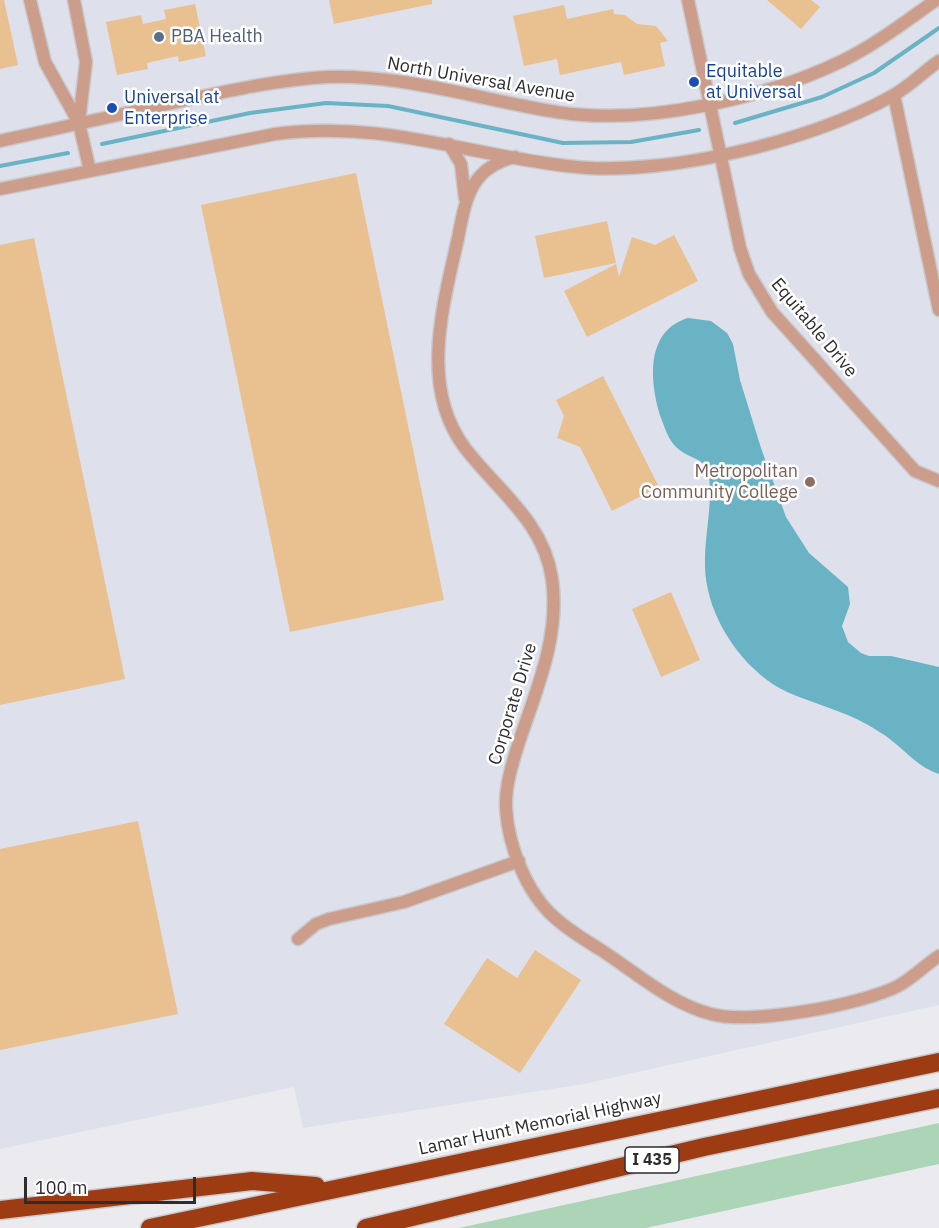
<!DOCTYPE html>
<style>
body{margin:0}
#map{position:relative;width:939px;height:1228px;overflow:hidden;background:#ebebef;font-family:"IBM Plex Sans",sans-serif}
canvas{display:block}
.scale{position:absolute;left:24px;top:1177px;width:172px;height:27px;box-sizing:border-box;border:3px solid #2d2d2f;border-top:0;padding-left:8px;font-size:18px;line-height:21px;white-space:nowrap;color:#2d2d2f;-webkit-text-stroke:4px #fff;paint-order:stroke}
</style>
<div id="map">
<canvas width="939" height="1228"></canvas>
<div class="scale">100 m</div>
</div>
<script>
const ctx = document.querySelector('canvas').getContext('2d');
ctx.lineJoin = 'round';
function fillPath(path, color) {
  ctx.fillStyle = color;
  ctx.fill(path, 'evenodd');
}
function stroke(path, color, width, dash) {
  ctx.strokeStyle = color;
  ctx.lineWidth = width;
  ctx.lineCap = dash ? 'butt' : 'round';
  ctx.setLineDash(dash || []);
  ctx.stroke(path);
}
function write(font, color, halo, rows, align = 'center') {
  ctx.font = font + ' "IBM Plex Sans",sans-serif';
  ctx.lineWidth = 5;
  ctx.setLineDash([]);
  ctx.textBaseline = 'middle';
  ctx.strokeStyle = halo;
  ctx.fillStyle = color;
  for (const [text, x, y, turn = 0] of rows) {
    ctx.save();
    ctx.translate(x, y);
    ctx.rotate((+turn || 0) * Math.PI / 180);
    ctx.textAlign = isNaN(turn) ? turn : align;
    if (halo) ctx.strokeText(text, 0, 0);
    ctx.fillText(text, 0, 0);
    ctx.restore();
  }
}
fillPath(new Path2D(`
 M 0,0 L 939,0 L 939,1005 L 584,1084 L 303,1128 L 294,1087 L 0,1149 Z`), '#dee0eb');
fillPath(new Path2D(`
 M 939,1123 L 939,1164 L 646,1228 L 459,1228 Z`), '#acd4b7');
fillPath(new Path2D(`
 M 688,318 L 711,321 L 727,333 L 733,344 L 740,380 L 761,448 L 786,517 L 809,553 L 848,587 L 850,604 L 842,626 L 848,642 L 861,653 L 869,656 L 891,656 L 939,667 L 939,774 C 919,768 907,752 891,740 C 884,734 876,730 868,725 C 842,710 814,704 787,692 C 749,674 717,631 708,590 C 698,547 717,505 707,467 C 699,458 685,456 676,447 C 668,439 665,428 661,418 C 650,384 644,331 688,318 Z`), '#69b3c5');
stroke(new Path2D(`
 M 735,123 L 822,97 L 874,73 L 939,28
 M 102,144 L 250,113 L 326,103 L 388,106 L 563,143 L 631,142 L 699,130
 M 0,166 L 68,153`), '#69b3c5', 4);
fillPath(new Path2D(`
 M 0,0 L 4,0 L 18,65 L 0,69 Z
 M 329,0 L 432,0 L 432,4 L 334,24 Z
 M 767,0 L 811,0 L 820,7 L 801,29 Z
 M 195,4 L 206,56 L 179,62 L 178,56 L 147,63 L 148,69 L 117,75 L 106,22 L 141,15 L 143,24 L 166,19 L 164,10 Z
 M 564,5 L 567,19 L 613,9 L 614,14 L 625,15 L 637,24 L 656,26 L 668,41 L 660,43 L 665,66 L 624,75 L 621,62 L 560,75 L 557,59 L 524,66 L 513,16 Z
 M 356,173 L 444,600 L 290,632 L 201,205 Z
 M 607,221 L 616,263 L 544,278 L 535,236 Z
 M 674,235 L 698,281 L 587,337 L 564,291 L 616,264 L 619,277 L 632,237 L 655,245 Z
 M 34,238 L 125,679 L 0,705 L 0,245 Z
 M 603,376 L 659,487 L 612,511 L 580,447 L 557,438 L 564,416 L 556,400 Z
 M 671,592 L 700,660 L 661,677 L 632,609 Z
 M 138,821 L 178,1014 L 0,1050 L 0,849 Z
 M 535,950 L 581,980 L 520,1073 L 444,1024 L 487,958 L 517,978 Z`), '#e9c090');
const street = new Path2D(`
 M 30,0 L 45,62 L 79,123 L 90,171
 M 74,0 L 86,62 L 79,122
 M 688,0 L 740,248 L 749,274 L 772,312 L 915,471 L 939,481
 M 894,95 L 939,310
 M 0,141 C 62,127 124,114 186,100 C 232,90 278,80 326,77 C 403,74 481,100 557,112 C 644,126 763,99 842,61 C 875,45 906,21 936,0
 M 449,144 L 461,164 L 465,198
 M 515,157 C 470,168 466,198 458,238 C 443,306 419,387 465,448 C 498,491 544,522 552,579 C 560,635 538,686 520,739 C 513,761 505,785 506,808 C 508,845 526,892 554,917 C 568,930 585,940 601,950 C 635,972 671,1004 711,1014 C 751,1025 861,1005 898,986 C 913,978 925,965 939,956
 M 0,189 L 275,134 C 383,120 463,154 567,166 C 660,178 810,142 892,96 C 909,87 923,72 939,61
 M 298,939 L 316,924 L 329,919 L 404,902 L 519,861`);
const highway = new Path2D(`
 M 0,1210 L 252,1181 L 316,1186
 M 150,1228 L 939,1062
 M 366,1228 L 704,1147 L 939,1098`);
stroke(street, '#c9c9cc', 15);
stroke(highway, '#c9c9cc', 21);
stroke(street, '#cd9d8c', 12);
stroke(highway, '#9d3c13', 18);
for (const [x, y, r, color] of [
 [159,37,6,"#5c6f8a"],
 [694,82,6,"#1a4fb4"],
 [112,108,6,"#1a4fb4"],
 [810,482,6,"#8d6e63"]
]) {
  const dot = new Path2D();
  dot.arc(x, y, r, 0, 2 * Math.PI);
  ctx.fillStyle = color;
  ctx.fill(dot);
  stroke(dot, '#fff', 2);
}
for (const [x, y, w] of [
 [652,1160,54]
]) {
  const box = new Path2D();
  box.roundRect(x - w / 2, y - 13, w, 26, 4.5);
  ctx.fillStyle = '#fff';
  ctx.fill(box);
  stroke(box, '#2d2d2f', 1.5);
}
write('bold 16px', '#2d2d2f', null, [
 ["I 435",652,1160]
]);
write('18px', '#4e5e75', '#fff', [
 ["PBA Health",171,37]
], 'left');
write('18px', '#164399', '#fff', [
 ["Equitable",706,72],
 ["at Universal",706,93],
 ["Universal at",124,98],
 ["Enterprise",124,119]
], 'left');
write('18px', '#2d2d2f', '#fff', [
 ["North Universal Avenue",481,80,10],
 ["Equitable Drive",814,328,50],
 ["Corporate Drive",513,704,-73],
 ["Lamar Hunt Memorial Highway",540,1124,-12]
]);
write('18px', '#785e54', '#fff', [
 ["Metropolitan",798,472],
 ["Community College",798,493]
], 'right');
</script>
